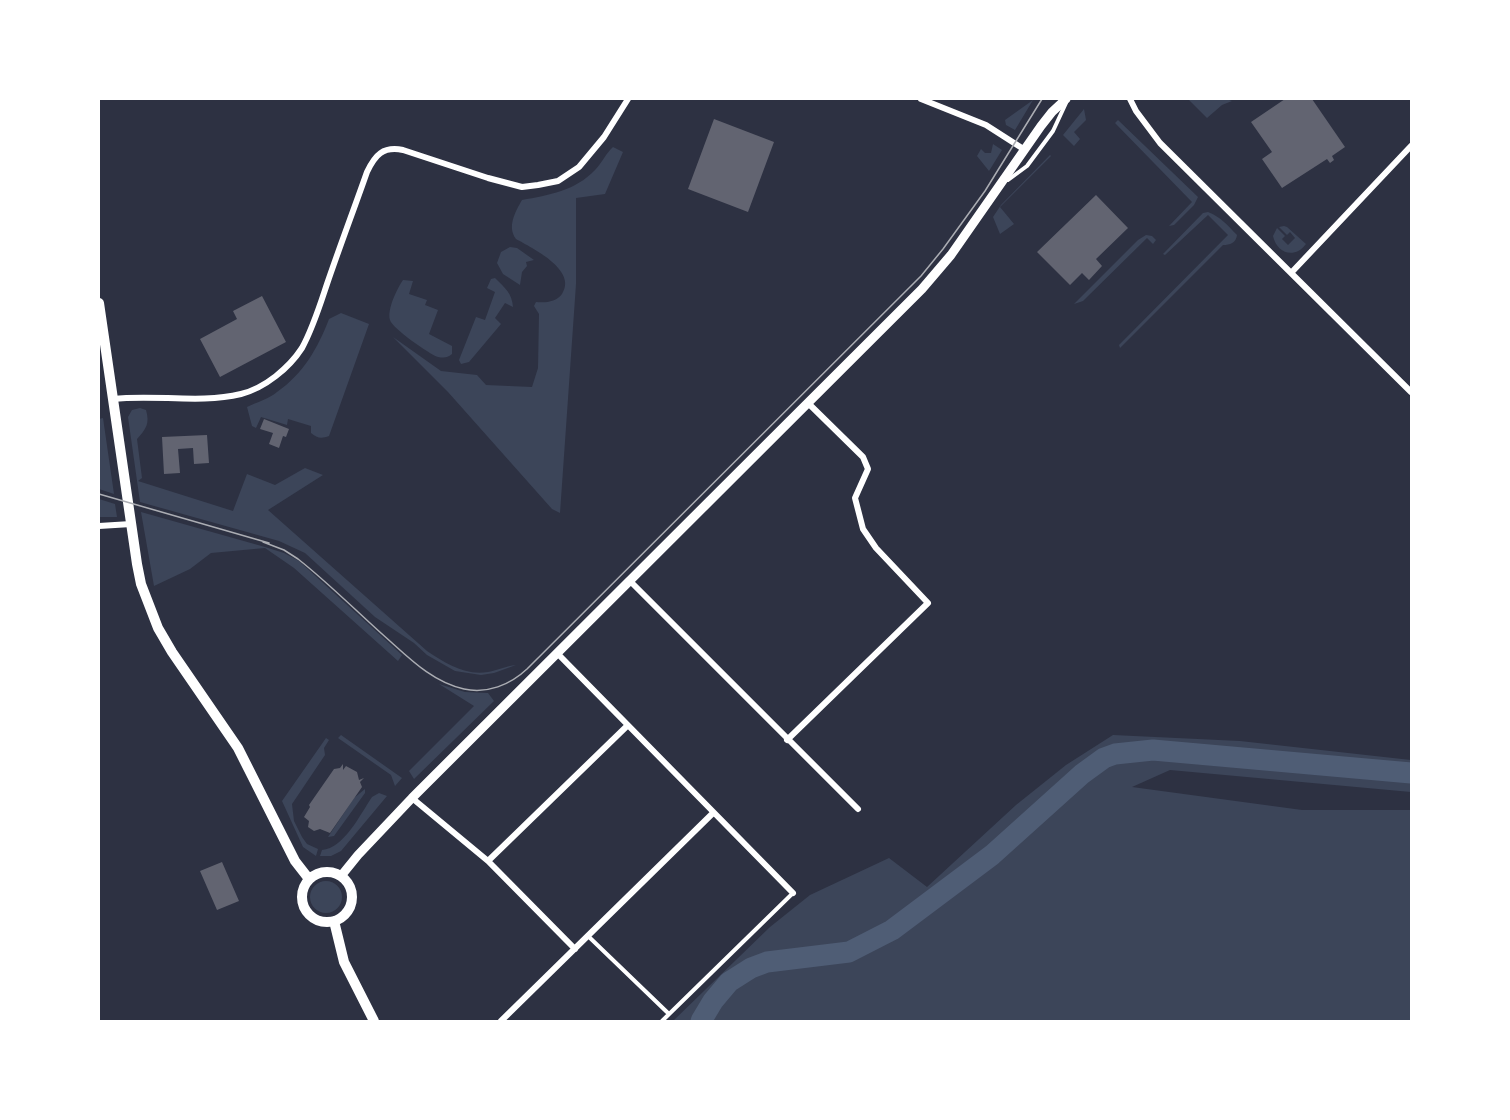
<!DOCTYPE html>
<style>
body{margin:0}
#map{position:relative;width:1510px;height:1120px;overflow:hidden;background:#2d3142;font-family:"Fira Sans Condensed",sans-serif}
canvas{display:block}
.frame{position:absolute;inset:0;border:100px solid #fff;pointer-events:none}
</style>
<div id="map">
<canvas width="1510" height="1120"></canvas>
<div class="frame"></div>
</div>
<script>
const ctx = document.querySelector('canvas').getContext('2d');
ctx.lineJoin = 'round';
function fillPath(path, color) {
  ctx.fillStyle = color;
  ctx.fill(path, 'evenodd');
}
function stroke(path, color, width, dash) {
  ctx.strokeStyle = color;
  ctx.lineWidth = width;
  ctx.lineCap = dash ? 'butt' : 'round';
  ctx.setLineDash(dash || []);
  ctx.stroke(path);
}
fillPath(new Path2D(`
 M 1188,99 L 1229,100 L 1232,101 L 1222,105 L 1207,118 Z
 M 1033,100 L 1015,130 L 1006,125 L 1005,120 Z
 M 1084,109 L 1086,120 L 1074,132 L 1080,139 L 1074,146 L 1063,135 Z
 M 1118,120 L 1198,197 L 1194,205 L 1174,225 L 1169,226 L 1192,202 L 1115,123 Z
 M 993,144 L 1002,150 L 989,171 L 977,156 L 981,149 L 985,153 L 991,153 Z
 M 613,147 L 623,152 L 605,194 L 576,198 L 576,284 L 560,513 L 552,509 L 448,392 L 393,337 L 441,371 L 477,375 L 486,385 L 532,387 L 538,368 L 539,314 L 534,306 L 536,302 C 546,303 556,302 562,294 C 578,270 532,248 516,239 C 507,227 515,212 522,200 C 549,195 575,191 595,170 C 602,163 606,153 613,147 Z
 M 1050,155 L 1051,156 L 1000,207 L 1014,224 L 1000,234 L 993,217 L 1001,205 Z
 M 1208,212 C 1221,217 1228,226 1237,235 C 1236,243 1230,245 1223,245 L 1120,348 L 1119,345 L 1228,235 L 1208,215 L 1165,255 L 1163,254 L 1203,213 Z
 M 1284,226 L 1287,227 L 1306,244 C 1295,259 1277,254 1273,236 L 1277,228 L 1285,236 L 1282,239 L 1288,245 L 1295,238 L 1290,232 L 1287,235 L 1279,227 Z
 M 1146,235 L 1152,236 L 1156,240 L 1153,244 L 1147,238 L 1083,301 L 1074,304 L 1138,240 Z
 M 510,247 L 517,248 L 534,260 L 526,262 L 527,266 L 522,272 L 520,285 L 503,274 L 497,263 L 501,252 Z
 M 495,278 C 505,288 512,293 513,307 L 505,303 L 495,318 L 501,324 L 469,362 L 461,364 L 459,360 L 476,317 L 485,320 L 495,292 L 487,288 L 491,279 Z
 M 403,280 L 413,281 L 409,294 L 427,300 L 425,305 L 438,310 L 429,334 L 452,346 L 452,354 C 447,358 444,358 438,357 C 429,354 392,328 390,320 C 387,309 397,289 403,280 Z
 M 341,313 L 369,324 L 329,436 C 321,439 317,438 311,433 L 311,426 L 288,419 L 287,425 L 261,417 L 256,428 L 252,426 L 247,407 C 257,402 269,399 277,392 C 303,374 318,348 329,319 Z
 M 140,408 L 146,410 C 150,424 146,429 137,439 L 142,478 L 138,481 L 233,511 L 247,474 L 275,485 L 305,468 L 323,475 L 268,510 L 427,651 C 445,663 465,676 488,672 C 498,670 506,666 516,665 L 494,673 L 481,675 L 455,671 L 427,655 L 414,643 L 375,617 L 305,553 L 279,541 L 140,502 L 128,417 L 132,410 Z
 M 103,418 L 114,494 L 99,489 L 99,419 Z
 M 99,499 L 115,504 L 117,517 L 99,517 Z
 M 141,512 L 265,547 L 284,553 L 299,561 L 402,655 L 398,661 L 294,568 L 265,548 L 211,553 L 190,569 L 154,586 Z
 M 439,684 L 465,692 L 488,693 L 494,701 L 414,779 L 409,771 L 474,706 Z
 M 341,735 L 402,778 L 395,786 L 391,775 L 338,738 Z
 M 1113,735 L 1240,741 L 1411,760 L 1411,792 L 1170,770 L 1132,787 L 1302,810 L 1411,810 L 1411,1021 L 673,1021 L 770,927 L 810,895 L 889,858 L 927,887 L 1016,805 L 1066,765 Z
 M 326,738 L 329,740 L 324,748 L 325,755 L 292,804 L 294,821 L 302,837 L 307,844 L 318,849 L 316,856 L 303,847 L 282,801 Z
 M 365,789 L 365,793 L 334,836 L 328,837 L 326,840 L 354,798 Z
 M 379,793 L 387,796 L 341,851 L 331,856 L 320,856 L 322,850 C 344,848 360,815 372,797 Z
 M310 897a16 16 0 1 1 32 0a16 16 0 1 1-32 0Z`), '#3c4559');
stroke(new Path2D(`
 M 701,1021 L 713,1001 L 729,982 L 751,968 L 767,962 L 849,952 L 892,930 L 992,855 L 1082,774 L 1104,758 L 1115,754 L 1153,750 L 1411,773`), '#4f5d75', 21);
fillPath(new Path2D(`
 M 1285,99 L 1312,99 L 1345,147 L 1332,156 L 1334,160 L 1330,163 L 1327,159 L 1282,188 L 1262,159 L 1272,152 L 1251,122 Z
 M 714,119 L 774,142 L 748,212 L 688,189 Z
 M 1096,195 L 1128,228 L 1096,259 L 1102,266 L 1089,280 L 1082,273 L 1070,285 L 1037,252 Z
 M 262,296 L 286,342 L 220,377 L 200,339 L 237,319 L 233,311 Z
 M 264,419 L 289,429 L 286,437 L 283,436 L 279,448 L 269,444 L 273,433 L 260,429 Z
 M 207,435 L 209,463 L 194,464 L 193,448 L 178,449 L 180,473 L 164,474 L 162,437 Z
 M 343,764 L 343,770 L 346,766 L 357,772 L 359,780 L 364,778 L 360,782 L 362,787 L 330,833 L 320,829 L 314,831 L 308,827 L 309,821 L 304,817 L 310,807 L 309,805 L 334,769 L 340,768 Z
 M 222,862 L 239,901 L 217,910 L 200,871 Z`), '#626471');
stroke(new Path2D(`
 M 1008,180 L 1027,166 L 1053,131 L 1066,103
 M 588,936 L 669,1014
 M 662,1021 L 793,893`), '#fff', 4);
stroke(new Path2D(`
 M 921,99 L 986,125 L 1025,150
 M 1130,99 L 1136,111 L 1160,143 L 1411,392
 M 1291,273 L 1411,146
 M 113,399 C 155,394 199,404 241,394 C 265,388 289,368 302,348 C 313,328 320,305 327,284 C 340,246 354,209 367,172 C 375,155 383,146 403,150 L 488,178 L 522,187 L 538,185 L 558,181 L 579,167 L 604,137 L 628,99
 M 99,526 L 131,524
 M 629,580 L 858,809
 M 557,653 L 793,893
 M 787,740 L 928,603 L 876,548 L 863,529 L 855,498 L 868,469 L 863,457 L 808,403
 M 412,798 L 488,861 L 575,949
 M 488,861 L 627,726
 M 501,1021 L 713,813`), '#fff', 6);
stroke(new Path2D(`
 M 341,876 L 358,855 L 412,798 L 922,289 L 951,255 L 1041,126 L 1052,112 L 1066,99`), '#fff', 9);
stroke(new Path2D(`
 M 99,303 L 137,564 L 141,584 L 158,628 L 172,652 L 238,748 L 295,861 L 309,879
 M302 897a25 25 0 1 1 50 0a25 25 0 1 1-50 0Z
 M 334,921 L 344,962 L 374,1021`), '#fff', 10);
stroke(new Path2D(`
 M 99,494 L 269,543
 M 263,542 L 284,550 L 298,559 C 330,584 360,615 391,642 C 412,661 435,683 464,689 C 487,694 510,685 527,669 L 921,276 L 943,249 L 985,191 L 1042,99`), '#abadb3', 1.5);
</script>
